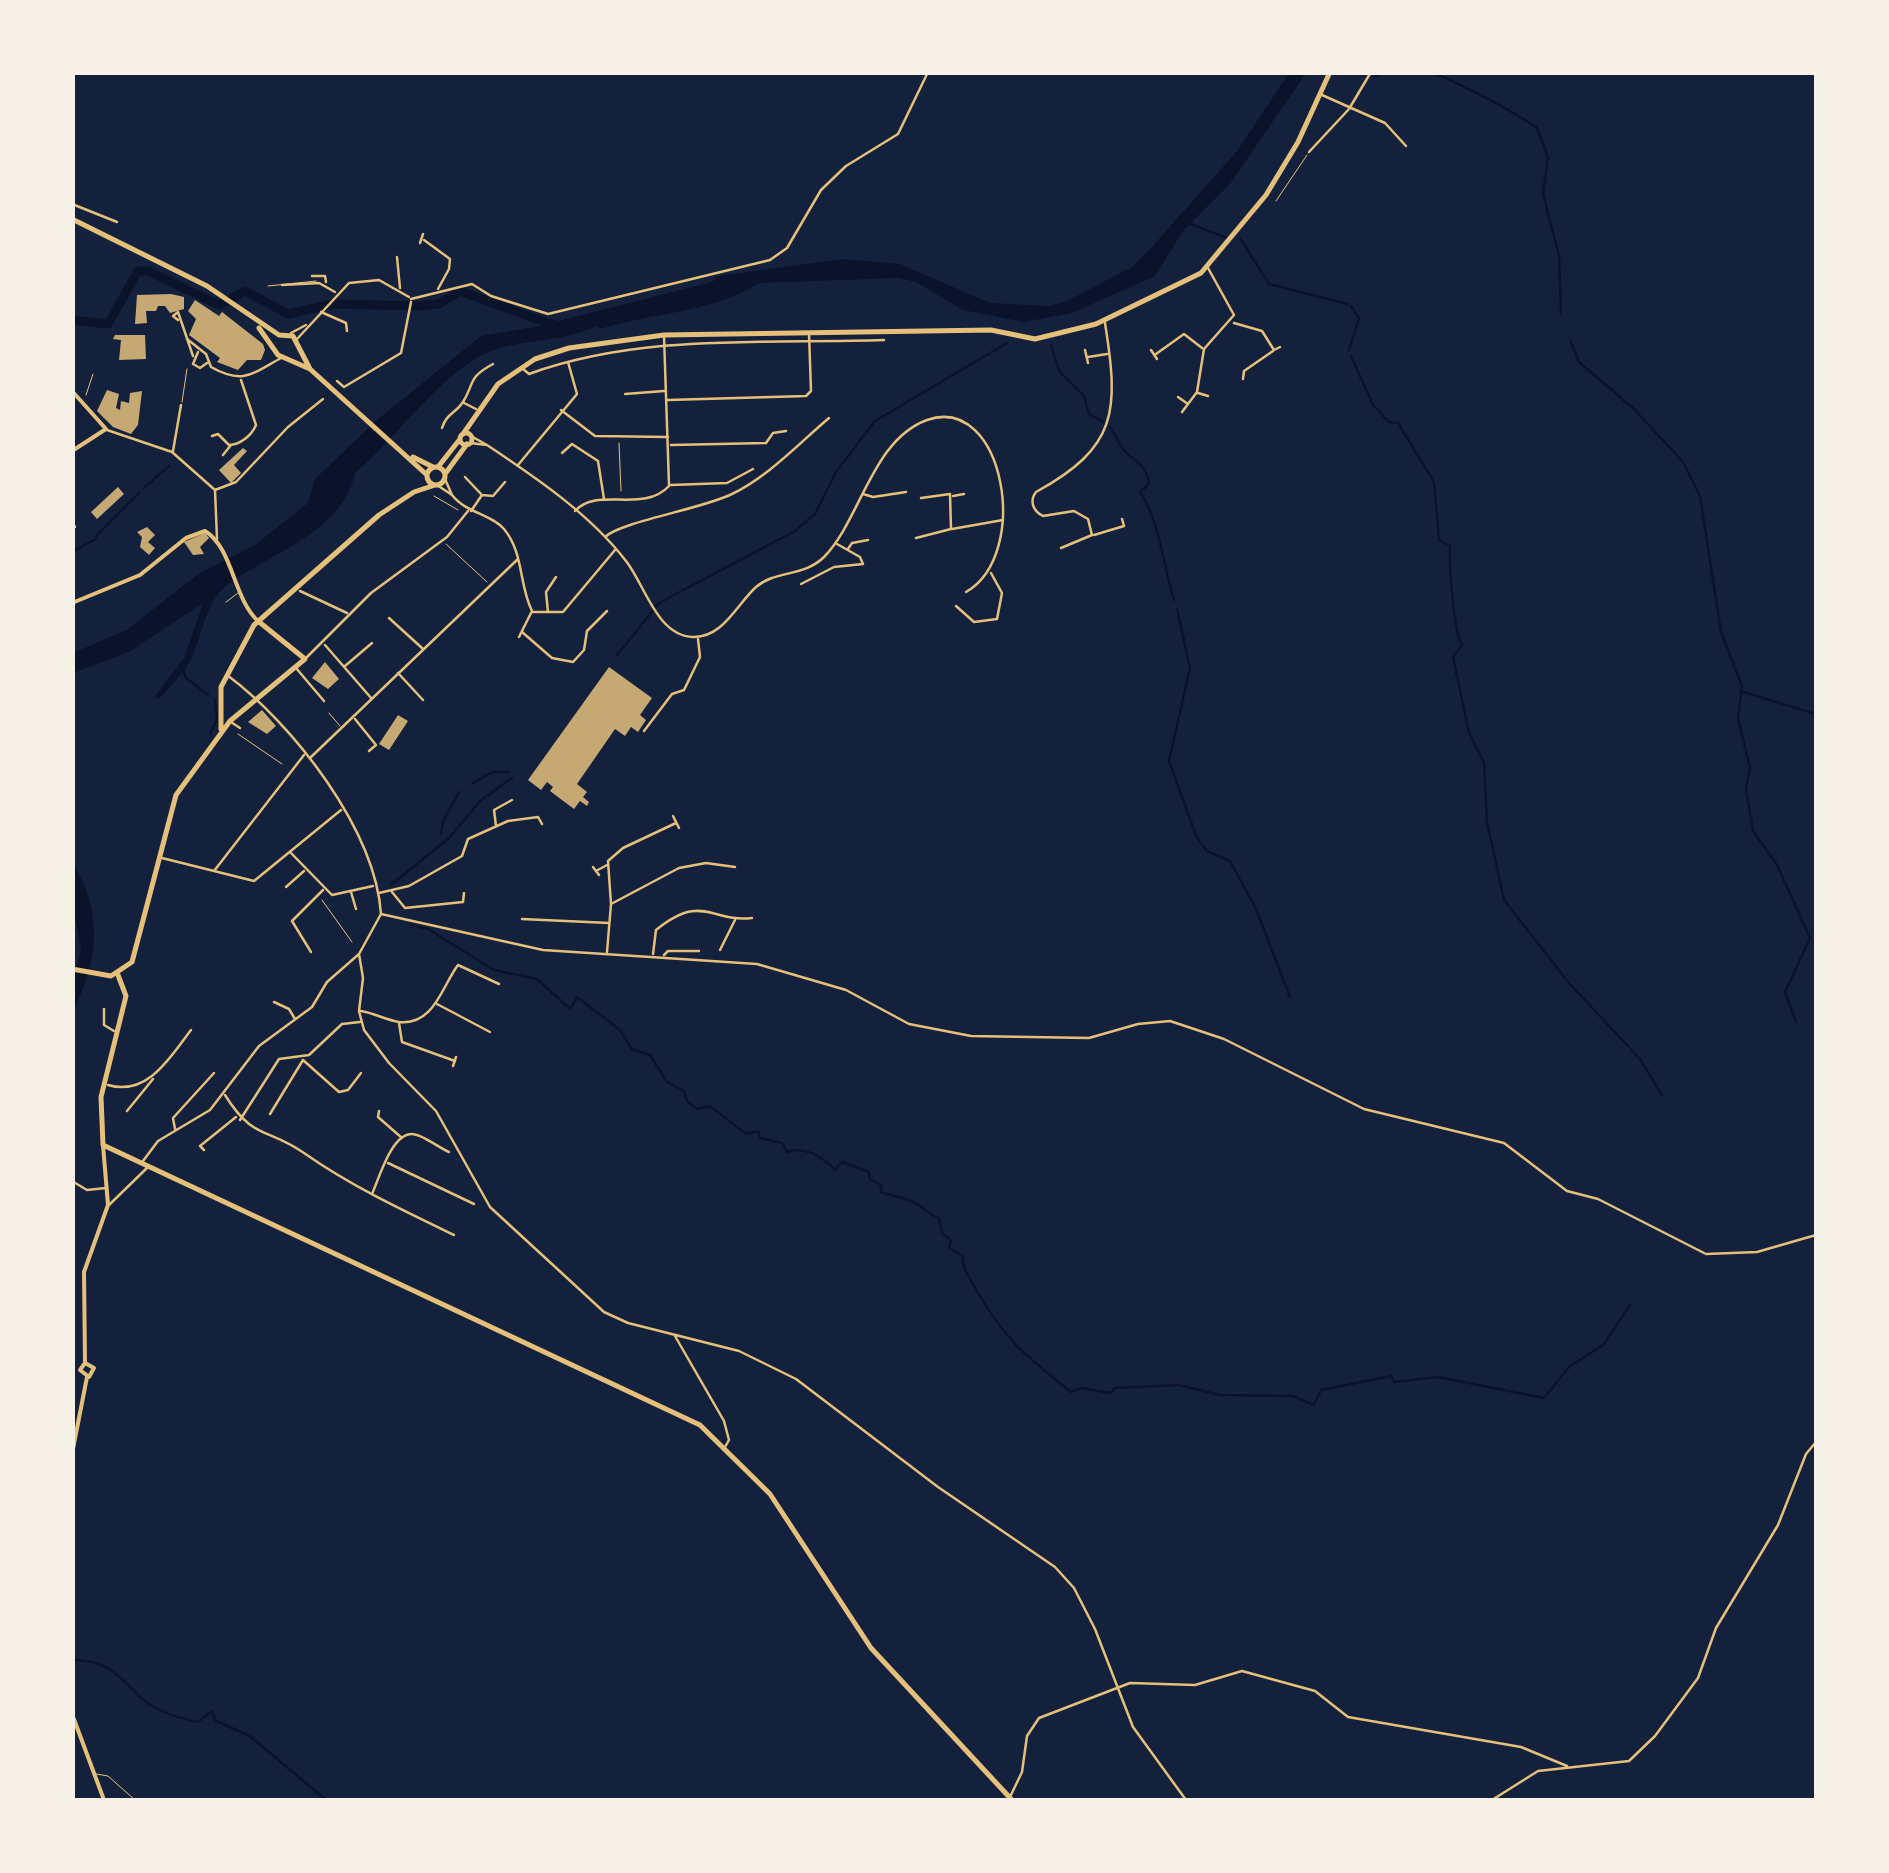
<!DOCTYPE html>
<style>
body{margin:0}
#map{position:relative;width:1889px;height:1873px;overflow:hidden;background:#14213d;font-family:Signika,sans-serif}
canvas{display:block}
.frame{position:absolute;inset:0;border:75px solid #f6f1e7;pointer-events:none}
</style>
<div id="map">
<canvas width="1889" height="1873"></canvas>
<div class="frame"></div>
</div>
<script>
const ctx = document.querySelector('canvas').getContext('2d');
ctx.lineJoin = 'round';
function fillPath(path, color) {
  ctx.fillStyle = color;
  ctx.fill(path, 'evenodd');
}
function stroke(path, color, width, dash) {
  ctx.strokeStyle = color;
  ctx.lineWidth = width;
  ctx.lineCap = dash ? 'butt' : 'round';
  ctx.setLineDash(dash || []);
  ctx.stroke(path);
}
fillPath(new Path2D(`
 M 1289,73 L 1306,73 L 1230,184 L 1183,231 L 1155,276 L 1072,313 L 1024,322 L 963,310 L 916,282 L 898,278 L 759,283 C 713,313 650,313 600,329 L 596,326 C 556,346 509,336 472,361 C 428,390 394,440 355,473 C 344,532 266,555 226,586 C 204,603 202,640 189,663 C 181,676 169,688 159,699 L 155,696 L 184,658 L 203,603 L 129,652 L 73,673 L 73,653 L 128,629 L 198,574 L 255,545 L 308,503 L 315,479 L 378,419 L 481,336 L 540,326 L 545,318 L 558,321 L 712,282 L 718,276 L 843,259 L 900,264 L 990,303 L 1049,306 L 1067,301 L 1132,267 L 1150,249 L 1237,151 Z
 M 73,863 C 104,914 98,960 73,1012 L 73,982 L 81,950 L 73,905 Z`), '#0b132b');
stroke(new Path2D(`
 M 1433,72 C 1469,89 1503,105 1537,128 L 1548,157 L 1543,194 L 1559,256 L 1561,314
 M 1374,78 L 1384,72
 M 1191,224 L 1227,238
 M 1240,238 L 1269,284 L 1348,304
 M 1571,342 L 1579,362 L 1634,409 L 1683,462 L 1700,496 L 1721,632 L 1742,686 L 1738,718 L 1750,768 L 1746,789 L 1753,831 L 1777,865 L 1810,938 L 1785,992 L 1796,1022
 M 1051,345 L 1059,371 L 1084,396 L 1089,414 L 1103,422
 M 1349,350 L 1359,318 L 1351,306
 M 1351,356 L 1373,405 L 1389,422 L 1398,423 L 1434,482 L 1439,540 L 1450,546 C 1449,565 1454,635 1462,645 L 1453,657 L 1469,733 L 1484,763 L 1487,822 L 1504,900 L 1568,982 L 1640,1059 L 1662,1095
 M 1110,427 C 1116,434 1118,444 1124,450 C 1135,463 1147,464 1149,484 L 1140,492 C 1160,522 1163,565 1174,600
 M 144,488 L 169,466
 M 96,536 L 139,493
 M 72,552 L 96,539
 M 1177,609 L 1190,668 L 1169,761 L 1197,838 L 1207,851 L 1230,861 L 1256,909 L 1290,997
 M 617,655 L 659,603 L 795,531 L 815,514 L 836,472 L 875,421 L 1007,343
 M 183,668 L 185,677 L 208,695
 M 1740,691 L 1816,714
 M 210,734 L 217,719 L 215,700
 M 473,783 L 492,772 L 508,772
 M 441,834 L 443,821 L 459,792
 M 392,884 L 449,838 L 480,801 L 512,778
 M 411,925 L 428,929 L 494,970 L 537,979 L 570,1009 L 577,997 L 620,1030 L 632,1049 L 650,1055 L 667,1082 L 684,1091 L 687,1101 L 697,1109 L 710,1106 L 746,1134 L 758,1131 L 760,1138 L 782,1143 L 787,1152 C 805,1146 823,1157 835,1170 L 842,1162 L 869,1172 L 870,1179 L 881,1185 L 881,1192 C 892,1196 900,1197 911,1201 C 922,1205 927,1214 939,1218 L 942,1234 L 951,1240 L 949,1248 L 963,1256 C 962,1269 967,1273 973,1284 C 1002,1337 1024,1355 1071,1392 L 1081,1388 L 1111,1393 L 1115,1388 L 1179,1385 L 1220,1395 L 1293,1396 L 1314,1405 L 1321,1390 L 1391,1376 L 1394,1382 L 1438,1377 L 1544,1398 L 1569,1367 L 1603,1345 L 1630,1305
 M 72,1660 C 104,1660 115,1671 138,1695 C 152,1710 178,1718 198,1722 L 212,1711 L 215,1720 L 251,1737 L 326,1800`), '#0b132b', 2.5);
stroke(new Path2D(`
 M 72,320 L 108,324 L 138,271 L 148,271 L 219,305 L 245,291 L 288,314 L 333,304 L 419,306 L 439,304 L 460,291 L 553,325`), '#0b132b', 9);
fillPath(new Path2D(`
 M 171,294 L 184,297 L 184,309 L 170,313 L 165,306 L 158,306 L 156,311 L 146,311 L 147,323 L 135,324 L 137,295 Z
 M 195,300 L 219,316 L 222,312 L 263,344 L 265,350 L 261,360 L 247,360 L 238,370 L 217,362 L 220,358 L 189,335 L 196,319 L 188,311 Z
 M 115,335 L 145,335 L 146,359 L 119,360 L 121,340 L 113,339 Z
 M 107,390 L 119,394 L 116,408 L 120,410 L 121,401 L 129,403 L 130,393 L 142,391 L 138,425 L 131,434 L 113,427 L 97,411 Z
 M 243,448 L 247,451 L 234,465 L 241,473 L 231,483 L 219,470 Z
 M 118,487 L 124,494 L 97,519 L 91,512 Z
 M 147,527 L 155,535 L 148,542 L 155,548 L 149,555 L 140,547 L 142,537 L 137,532 Z
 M 205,533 L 209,538 L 200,547 L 204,554 L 193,555 L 184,542 Z
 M 325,662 L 339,679 L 328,689 L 312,678 Z
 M 609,667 L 652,698 L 640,715 L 646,720 L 638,732 L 631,727 L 625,736 L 615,729 L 577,784 L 587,792 L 583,797 L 589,802 L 587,806 L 580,801 L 574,809 L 550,791 L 553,787 L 547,782 L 541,790 L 528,780 Z
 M 262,710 L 276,726 L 267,734 L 248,722 Z
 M 398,715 L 408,721 L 389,750 L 379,744 Z`), '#c6a872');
stroke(new Path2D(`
 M 86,395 L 93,374
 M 619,443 L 621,491
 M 434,496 L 458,510
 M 446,544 L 487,582
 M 238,734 L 282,764
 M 322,900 L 352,942`), '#e5c07b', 1);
stroke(new Path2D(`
 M 1276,201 L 1307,155
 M 268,286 L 316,281
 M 182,402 L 187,369
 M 226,602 L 238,593
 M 329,713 L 340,726
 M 96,1774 L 108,1776 L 135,1800`), '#e5c07b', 1);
stroke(new Path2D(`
 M 107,430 L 172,452 L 215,490
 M 173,451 L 181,405
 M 72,521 L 75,527`), '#e5c07b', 2.5);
stroke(new Path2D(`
 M 1322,95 L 1385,123 L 1406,146
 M 1309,152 L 1349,109 L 1371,72
 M 72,204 L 117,222
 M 424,240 L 450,259 L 449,269 L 438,289
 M 420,243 L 423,234
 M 397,257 L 400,288
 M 312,276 L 325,276 L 326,282
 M 282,285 L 319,283 L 335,292
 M 411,299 L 472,284 L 491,296 L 548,314 L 770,260 L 787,248 L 821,190 L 846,166 L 898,134 L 928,72
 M 321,312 L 346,323 L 347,331
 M 178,320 L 173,316 L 178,312 L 193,356
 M 1234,323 L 1262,331 L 1274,350 L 1280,347
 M 291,333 L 306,325
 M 664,336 L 669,485
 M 187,339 L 206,354 L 211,367 C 243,385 252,374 281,358
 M 297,339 L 349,283 L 379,280 L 409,297
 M 1085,350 L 1088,363
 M 1151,350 L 1157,359
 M 198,352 L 193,364 L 200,368 L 207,363
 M 1156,354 L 1184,334 L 1202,348
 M 1088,357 L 1107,354
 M 522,368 L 529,374 C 642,333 766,344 884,340
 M 1243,379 L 1244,371 L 1273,351
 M 337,381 L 344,387 L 401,353 L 411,302
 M 1198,393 L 1208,396
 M 625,394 L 664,391
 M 1178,397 L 1188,404
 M 668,400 L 806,396 L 811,391 L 809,333
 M 464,403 L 476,409
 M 561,410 L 595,436 L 668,437
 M 1182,412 L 1197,392 L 1204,349 L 1234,315 L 1208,268
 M 442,428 C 446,414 456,413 463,402 C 475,383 467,378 493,364
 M 212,436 L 218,434 L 229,445 C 240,445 252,435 256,425 L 241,380
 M 470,443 L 487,445 L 471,436
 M 487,445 C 535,477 590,514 626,561 C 645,585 657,636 693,637 C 723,638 737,604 756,587 C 776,570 804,577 824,557 C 861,519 872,440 927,420 C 1004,393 1032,554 966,592
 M 671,445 L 766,443 L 773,433 L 786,431
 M 562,453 L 572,444 L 598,461 L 604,499
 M 223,455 L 231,445
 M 518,465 L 577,394 L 568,362
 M 465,477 L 481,494
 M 437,485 L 452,495 L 445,479
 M 671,485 L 727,483 L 753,469
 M 863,494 L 873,497 L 906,492
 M 452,495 C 466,513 491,514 504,529 C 524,553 519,586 532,611 L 519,637
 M 953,496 L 964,494
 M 471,511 L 482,495 L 493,496 L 505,482
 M 575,511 C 598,486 643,514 669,486
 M 952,529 L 1003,520
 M 1094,535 L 1124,526 L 1122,519
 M 605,537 C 621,522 700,509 730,495 C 768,477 797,445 829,418
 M 916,538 L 951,529 L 950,494 L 921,498
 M 217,539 L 215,490 L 236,482 L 288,427 L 323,399
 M 1061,548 L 1092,535 L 1088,519 L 1074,511 L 1043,516 C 1033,511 1029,501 1036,492 C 1118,447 1119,411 1105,323
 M 848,549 L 852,543 L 868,540
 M 801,584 L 834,567 L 863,564 L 860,557 L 837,544
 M 300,591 L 347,613
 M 956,606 L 974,622 L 997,619 L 1002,593 L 991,573
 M 532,612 L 563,612 L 615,550
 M 548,612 L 546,592 L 556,577
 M 389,618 L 422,648
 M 522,632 L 552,658 L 573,662 L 584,650 L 587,631 L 607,611
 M 325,645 L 372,699
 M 307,657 L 371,593 L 447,537 L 468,511
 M 345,666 L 372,643
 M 296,668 L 324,701
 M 398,673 L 423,700
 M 355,719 L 376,745 L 369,751
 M 231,722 L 240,728
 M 644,731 L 672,694 L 684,690 L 700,657 L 698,639
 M 310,758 L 518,559
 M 673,816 L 679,828
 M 496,826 L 494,810 L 512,800
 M 291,853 L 332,895 L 373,886
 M 162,858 L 254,881 L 341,810
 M 593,867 L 599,875
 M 214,871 L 304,755
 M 596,871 L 607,865
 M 286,887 L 304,871
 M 351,892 L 356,909
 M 392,892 L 405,908 L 463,902 L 464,893
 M 379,893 L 409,886 L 462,856 L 468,839 L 508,821 L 538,817 L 542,824
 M 611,904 L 608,861 L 623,848 L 676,823
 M 381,914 L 543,950 L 757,964 L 846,990 L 909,1024 L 971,1036 L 1089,1038 L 1138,1024 L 1170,1021 L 1224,1039 L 1364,1109 L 1504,1143 L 1567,1191 L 1598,1199 L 1706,1254 L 1757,1252 L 1816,1235
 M 522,919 L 609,923
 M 720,950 L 735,920
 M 311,952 L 292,921 L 323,890
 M 607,952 L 611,904 L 679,868 L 706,863 L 735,867
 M 359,954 L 363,978 L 359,1011 L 364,1030 L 389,1063 L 436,1111 L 490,1207 L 604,1312 L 628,1323 L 739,1351 L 796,1379 L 938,1487 L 1055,1567 L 1074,1588 L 1095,1629 L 1133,1727 L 1186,1800
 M 653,954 L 656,930 C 703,892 711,923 752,918
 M 664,955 L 668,951 L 699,951
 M 274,1002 L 289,1009 L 295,1019
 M 437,1004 L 490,1032
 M 104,1009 L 104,1025 L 114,1031
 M 361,1011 C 374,1013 386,1020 399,1022 C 434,1026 442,986 458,965 L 499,984
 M 399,1023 L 402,1042 L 455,1061
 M 303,1060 L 339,1092 L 348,1090 L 361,1073
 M 453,1066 L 456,1057
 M 108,1085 C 148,1097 171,1056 191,1030
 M 225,1095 C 253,1140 266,1127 304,1153 C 351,1186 402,1210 454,1235
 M 127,1111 L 153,1079
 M 379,1111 L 378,1117 L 402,1138
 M 270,1114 L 303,1060
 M 240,1120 L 279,1059 L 309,1055 L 342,1024 L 360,1022
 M 175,1129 L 173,1118 L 214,1073
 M 204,1150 L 200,1146 L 236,1117
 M 143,1161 L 158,1141 L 210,1110 L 259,1046 L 312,1007 L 327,982 L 359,954 L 381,914 C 375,829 293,724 227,675
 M 388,1163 L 474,1204
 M 72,1181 L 87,1190 L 106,1188
 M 372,1194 C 379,1179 391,1134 412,1134 C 422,1134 439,1148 449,1152
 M 109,1205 L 149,1166
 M 675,1336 L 724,1421 L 729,1440 L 725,1447
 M 1010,1797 L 1022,1772 L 1027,1736 L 1039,1718 L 1130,1683 L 1195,1685 L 1242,1671 L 1315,1691 L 1348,1717 L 1521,1747 L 1567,1766
 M 1492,1800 L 1538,1771 L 1629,1761 L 1655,1736 L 1698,1678 L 1716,1628 L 1778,1525 L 1806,1454 L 1816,1442`), '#e5c07b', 2.5);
stroke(new Path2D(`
 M 72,391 L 106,429 L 72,451
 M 72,603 L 140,575 L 186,538 L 205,531 C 233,548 233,598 258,621
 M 85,1363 L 94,1368 L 89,1377 L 80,1370 L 85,1363 L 84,1272 L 108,1205 L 103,1145
 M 72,1454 L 87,1377
 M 72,1714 L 104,1800`), '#e5c07b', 4);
stroke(new Path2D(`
 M 118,975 L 126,996 L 101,1097 L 103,1145 L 700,1425 L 770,1494 L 871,1648 L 1012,1800`), '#e5c07b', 5);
stroke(new Path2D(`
 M 72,219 L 207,286 L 279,335 L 293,336 L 310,369
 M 259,328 L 278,355 L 310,369 L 427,475
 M460 439a6 6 0 1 1 12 0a6 6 0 1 1-12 0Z
 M 463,434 L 498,384 L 535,359 L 569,348 L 664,335 L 991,330 L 1035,339 L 1096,324 L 1201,273 L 1266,195 L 1298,142 L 1330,72
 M 413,457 L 433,467
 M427 476a9 9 0 1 1 18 0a9 9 0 1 1-18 0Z
 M 438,467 L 460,439
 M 445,474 L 467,444
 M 221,729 L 221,687 L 254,625 L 379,515 L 414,492 L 435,485
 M 72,969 L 111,976 L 132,962 L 176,795 L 230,721 L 305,659 L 258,621`), '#e5c07b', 5);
</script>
